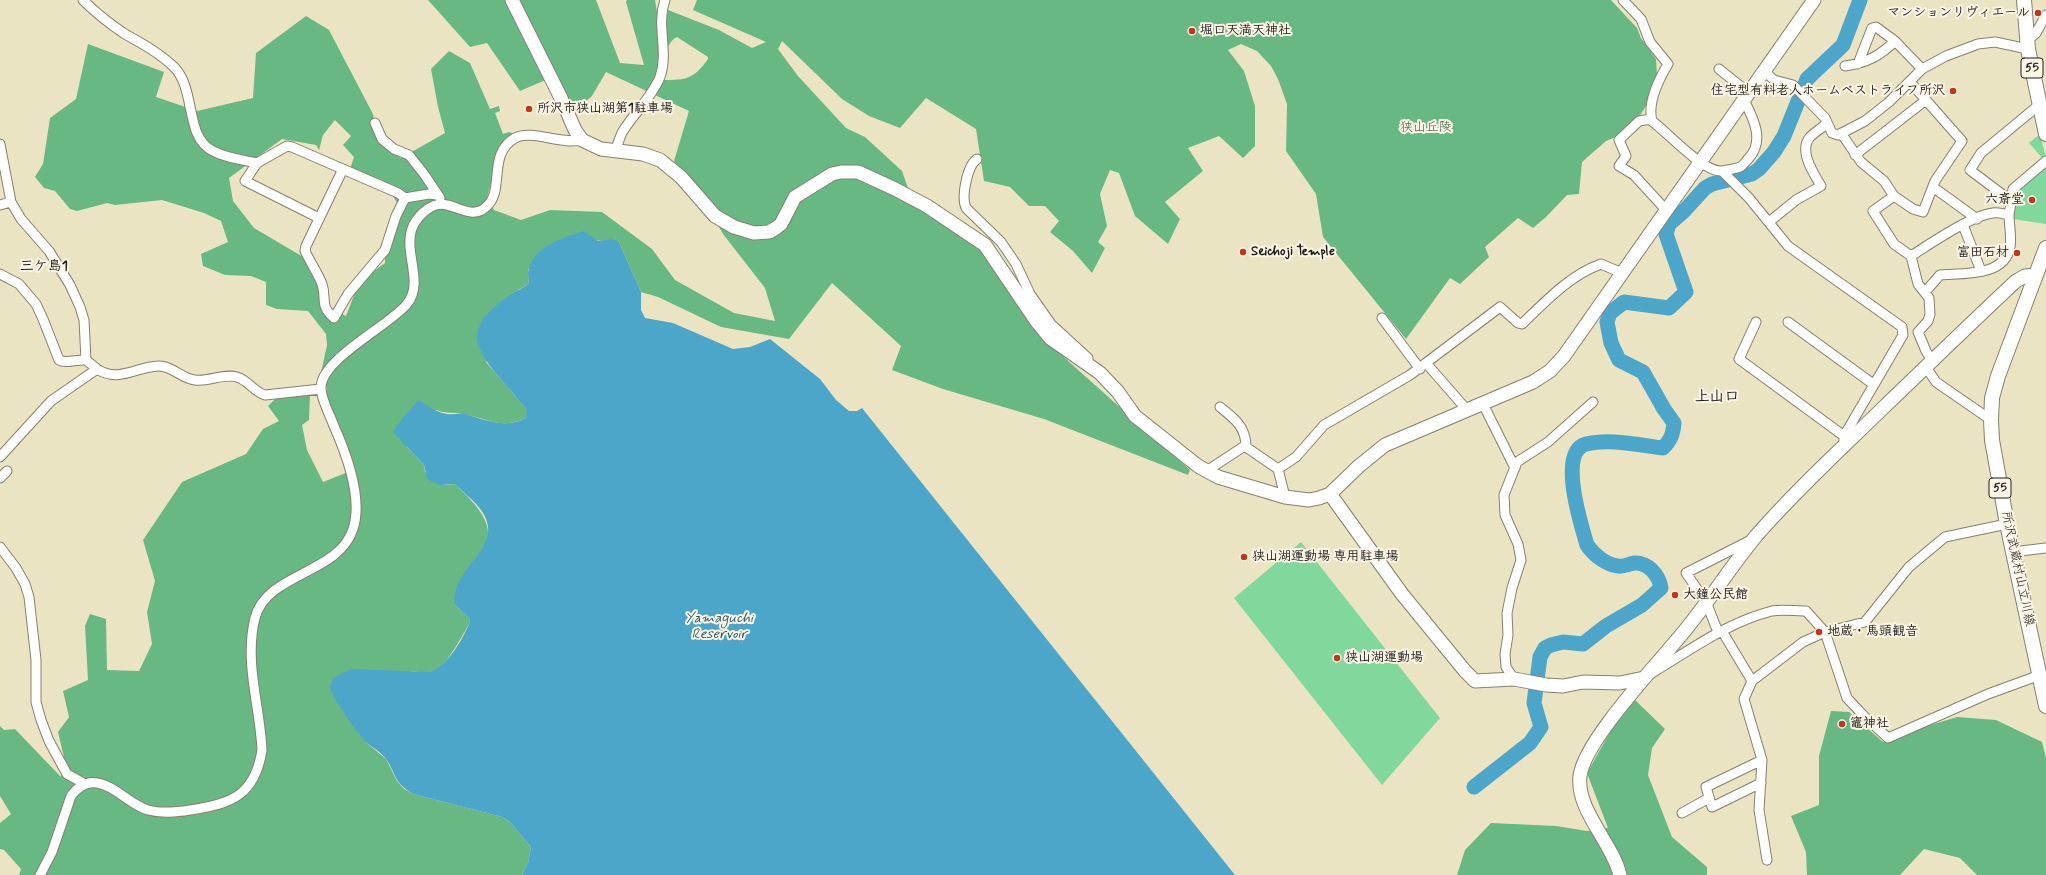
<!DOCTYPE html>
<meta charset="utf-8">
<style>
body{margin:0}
canvas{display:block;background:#ebe4c2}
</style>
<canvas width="2046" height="875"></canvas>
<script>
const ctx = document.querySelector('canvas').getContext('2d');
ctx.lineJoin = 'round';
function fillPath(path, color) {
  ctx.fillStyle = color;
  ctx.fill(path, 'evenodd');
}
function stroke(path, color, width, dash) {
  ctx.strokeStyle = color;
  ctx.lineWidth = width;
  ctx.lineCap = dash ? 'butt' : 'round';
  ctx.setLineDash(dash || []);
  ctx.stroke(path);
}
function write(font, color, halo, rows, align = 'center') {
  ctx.font = font + ' Mynerve,"Klee One",sans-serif';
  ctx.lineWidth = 4;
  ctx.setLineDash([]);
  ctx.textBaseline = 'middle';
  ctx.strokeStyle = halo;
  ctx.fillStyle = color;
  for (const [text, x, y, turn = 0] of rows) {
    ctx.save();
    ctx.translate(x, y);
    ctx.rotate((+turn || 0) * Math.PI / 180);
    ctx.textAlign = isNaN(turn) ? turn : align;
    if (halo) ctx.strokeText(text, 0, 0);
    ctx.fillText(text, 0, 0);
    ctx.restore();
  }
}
fillPath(new Path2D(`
 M 2040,134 L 2045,154 L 2043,159 L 2029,143 Z
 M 2046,167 L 2046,224 L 2013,219 L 2017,192 Z
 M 1301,542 L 1440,718 L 1382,785 L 1234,598 Z`), '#80d89d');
fillPath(new Path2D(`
 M 428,0 L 596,0 L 620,63 L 644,65 L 626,2 L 627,0 L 655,0 L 658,18 L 666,23 L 668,10 L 719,30 L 752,48 L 766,42 L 693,10 L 697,0 L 1611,0 L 1637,28 L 1641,38 L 1656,59 L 1657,76 L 1652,84 L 1646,106 L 1639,117 L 1616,137 L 1606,141 L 1582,162 L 1579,194 L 1567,195 L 1546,217 L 1533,228 L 1518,218 L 1485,247 L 1489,257 L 1460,284 L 1450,278 L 1406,339 L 1323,237 L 1316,194 L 1286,151 L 1287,104 L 1278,79 L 1271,66 L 1257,51 L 1241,44 L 1228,50 L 1244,71 L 1255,106 L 1255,146 L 1243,158 L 1219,136 L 1188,148 L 1203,171 L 1165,202 L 1180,219 L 1168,244 L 1135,216 L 1119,173 L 1110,170 L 1100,194 L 1107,226 L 1098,242 L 1105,248 L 1092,273 L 1073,251 L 1050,232 L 1059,221 L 1045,206 L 1029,206 L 1010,187 L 984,181 L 976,129 L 926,98 L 900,128 L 869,116 L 842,99 L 782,41 L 778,49 L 798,76 L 846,128 L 865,137 L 902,171 L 908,188 L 955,222 L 991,257 L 1038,334 L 1190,470 L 1188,475 L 1044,419 L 943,389 L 892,370 L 901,346 L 832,283 L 789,339 L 721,327 L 658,297 L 641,292 L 619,242 C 610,240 600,242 592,239 L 528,269 L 529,284 L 518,290 L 486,362 L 528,411 L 526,418 C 501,430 486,418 463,414 C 453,412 446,414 436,410 L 407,447 L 424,465 L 425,472 L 445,485 L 455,484 C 474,503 504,528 478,556 L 455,605 L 469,618 L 470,622 C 465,632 446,665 437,670 C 430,674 420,672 412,671 L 350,720 L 368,744 L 386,759 L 397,781 L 404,789 L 413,794 L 502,817 L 509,821 L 531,847 L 528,863 L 522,875 L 19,875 L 21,869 L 4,850 L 0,849 L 0,823 L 11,814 L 0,796 L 0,726 L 4,730 L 15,729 L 61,777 L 64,757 L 58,732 L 69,717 L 63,691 L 88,680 L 85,626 L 90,614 L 106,619 L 107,670 L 139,671 L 152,644 L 147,612 L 155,581 L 143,540 L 182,482 L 246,454 L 263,429 L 279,421 L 268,406 L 279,395 L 310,394 L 309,420 L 302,425 L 307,450 L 323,482 L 348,472 L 326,400 L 327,388 L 319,382 L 327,345 L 326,334 L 308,311 L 277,309 L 266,305 L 266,282 L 251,276 L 225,275 L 203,266 L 201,254 L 228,242 L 221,221 L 204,213 L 162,200 L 115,205 L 107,203 L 77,211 L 70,209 L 55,191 L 44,188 L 35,177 L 43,164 L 50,118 L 76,99 L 88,44 L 164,72 L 156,97 L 197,111 L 253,98 L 256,53 L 306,16 L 329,30 L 373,114 L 376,135 L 401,158 L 445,133 L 438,107 L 431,69 L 449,51 L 470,63 L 490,109 L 499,106 L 500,111 L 495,113 L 503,134 L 509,132 L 515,134 L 501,145 L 487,198 L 494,210 L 521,220 L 550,210 L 602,212 L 652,249 L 675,280 L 734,313 L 775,321 L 765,288 L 723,234 L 697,189 L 674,161 L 689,111 L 606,72 L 592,96 L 577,109 L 569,105 L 557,75 L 520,91 L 487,43 L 470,47 ZM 677,37 L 708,57 L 708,59 C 694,79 686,80 663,80 C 665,66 663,44 677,37 ZM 335,120 L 351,136 L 343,145 L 354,157 L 350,169 L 382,180 L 398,204 L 385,232 L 385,263 L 359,282 L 346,316 L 322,304 L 315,264 L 254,228 L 233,201 L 229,178 L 282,139 L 316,145 L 319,150 L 323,135 Z
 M 1635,700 L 1665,729 L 1652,748 L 1648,775 L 1672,837 L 1707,867 L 1707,875 L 1457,875 L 1465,850 L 1491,823 L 1556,826 L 1587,831 L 1608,828 L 1587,773 L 1610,732 Z
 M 1831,711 L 1849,712 L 1883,742 L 1888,738 L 1957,717 L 1996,720 L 2042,742 L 2046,758 L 2046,875 L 1977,875 L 1960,858 L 1924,849 L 1900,875 L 1807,875 L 1806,852 L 1791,816 L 1819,805 L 1819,756 Z`), '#68b884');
fillPath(new Path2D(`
 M 584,231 L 598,241 L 612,239 L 619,242 L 641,292 L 641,310 L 645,318 L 673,323 L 733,349 L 750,347 L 770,339 L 820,379 L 836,400 L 849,411 L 857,411 L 862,408 L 1235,875 L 522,875 L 528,863 L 531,847 L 509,821 L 502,817 L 413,794 C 393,782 397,775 386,759 C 381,752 373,748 367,743 C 359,735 331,697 330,687 L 333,678 L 351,669 L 431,672 C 448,665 462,640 470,622 L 469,618 L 455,605 C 450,567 505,549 483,513 C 476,502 464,493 455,484 L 440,485 L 431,481 L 427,478 L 424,465 L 393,432 L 401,420 L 419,400 C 427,405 437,413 447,414 C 453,415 459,413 465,414 C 486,420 505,429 526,418 L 527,410 C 481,353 442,332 529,284 C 529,279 527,272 529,268 C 536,245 563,238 584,231 Z`), '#4ca6ca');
stroke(new Path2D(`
 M 1474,787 L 1530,743 L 1541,727 L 1534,703 L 1540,657 L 1545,648 L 1551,645 L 1563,642 L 1583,644 L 1606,626 L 1642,605 L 1661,588 C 1659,575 1648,562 1634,563 C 1629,564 1623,567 1618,566 C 1606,565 1593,554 1587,545 C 1582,527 1557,452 1586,444 C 1610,438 1638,445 1663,448 C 1671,440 1673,434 1674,423 L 1664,409 L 1643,372 L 1619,360 L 1611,343 L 1607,322 L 1610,313 L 1624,302 L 1669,308 L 1686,292 L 1666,234 L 1669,224 L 1684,211 L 1705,188 L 1712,184 L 1752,174 L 1759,169 L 1774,152 L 1784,136 L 1807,79 L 1843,45 L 1860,0`), '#4ca6ca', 15);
const street = new Path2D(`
 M 83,0 C 96,13 110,24 125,34 C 143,44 161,54 175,68 C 196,91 185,138 213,151 C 226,158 243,160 257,163 L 287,146 L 292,147 L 398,193 L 405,198 L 429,194 L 437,195
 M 1623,0 L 1641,19 L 1650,42 L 1668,64 C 1659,79 1647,102 1652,121 C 1667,132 1704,173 1722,171 L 1749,198 L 1788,246 L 1902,327 L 1903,335 L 1844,436 L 1844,446
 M 2028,40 L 2036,33 L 2046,15
 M 1895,41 L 1922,69
 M 1845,66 C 1866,63 1880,56 1895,41 L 1876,27 L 1872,28 L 1858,64
 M 1719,69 L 1749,93
 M 1764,71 L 1774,80 L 1793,85 L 1825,118 L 1832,133 L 1838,135 L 1865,121 L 1889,102 L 1922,69 L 1946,56 L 1978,44 L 1995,42 L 2028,49
 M 1651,119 L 1639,121 L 1619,140 L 1626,156 L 1619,166 L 1634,175 L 1666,210
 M 375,123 L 382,139 L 394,149 L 409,155 L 424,174 L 440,198
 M 1841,133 L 1861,162 L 1884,181 L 1894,196 L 1913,209 L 1923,212 L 1935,181 L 1962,141 L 1910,82
 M 0,144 L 11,202 L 21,219 L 49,251 L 70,285 L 80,307 L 84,320 L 86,360 L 97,369
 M 615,151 C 618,144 620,136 623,131 C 635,112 652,97 660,77 C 669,52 656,25 665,0
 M 1855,155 L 1926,100
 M 977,159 C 967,166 961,197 966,208 L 1001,242 L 1016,264 L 1030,294 L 1051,324 L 1088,358 L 1088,362
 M 257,163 L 245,181 L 319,218
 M 343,169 L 306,246 L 305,251 C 310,262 318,273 322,284 C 327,299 319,305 334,318 L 348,294 L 385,250 L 396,216 L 405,198
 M 1722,171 C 1727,170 1735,169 1740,167 C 1743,166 1746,161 1749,158 C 1765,140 1753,118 1744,100
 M 1933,187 L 1977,219
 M 1894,196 L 1873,211 L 1894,244 L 1911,256 C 1930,244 1972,215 1993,213 C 1998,212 2004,214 2009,215 L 2013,189 L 2046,161
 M 2011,201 L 1970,170 L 1981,153 L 2039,105
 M 0,205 L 11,202
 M 1769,222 L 1796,200 L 1821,186 C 1814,174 1798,151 1810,137 C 1815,132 1822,128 1827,123
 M 1963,225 L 1981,271
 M 1911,256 L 1918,284 L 1929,298 L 1930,314 L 1928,321 L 1918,332 L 1926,351 L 1932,361
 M 0,274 L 19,284 L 36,304 L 43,319 L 59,360 C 66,364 77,359 86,360
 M 1925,292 L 1940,275 C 1962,273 2005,277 2010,247 C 2012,237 2009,225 2009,215
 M 1382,318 L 1420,369
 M 1756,322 L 1739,359 L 1844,436
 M 1788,322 L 1873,384
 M 1426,363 L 1467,410
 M 1926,367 L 1936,382 L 1991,420
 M 1483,404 L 1515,468
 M 1220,407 C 1235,419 1246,427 1246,447 L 1278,469 L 1285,497
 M 0,457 L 51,401 L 97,369 C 118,383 136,367 158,366 C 171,365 182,379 195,380 C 209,382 223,373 237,377 C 248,380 254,392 265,395 L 321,389
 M 1278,469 L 1296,457 L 1324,425 L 1410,375 L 1500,307 L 1518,323 L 1522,324 C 1546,301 1570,275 1601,264 L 1622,273
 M 1205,472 L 1246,445
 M 0,478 L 7,471
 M 0,547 L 16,568 L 25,584 L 29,597 L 36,660 L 36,702 L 41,720 L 49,741 L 67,774 L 85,784
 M 2012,552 L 2046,548
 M 1722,631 L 1752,681
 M 1718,632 L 1706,602 L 1686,573 L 1751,540
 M 1652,673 C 1690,650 1728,622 1772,611 C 1782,609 1795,611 1806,611 L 1825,632 L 1847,698 L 1863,715 L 1888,738 L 1988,694 L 2040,675
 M 1514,679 L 1506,667 L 1505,654 L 1508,635 L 1507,613 L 1512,588 L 1521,560 L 1518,544 L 1505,515 L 1504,495 L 1517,462 L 1548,442 L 1593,402
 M 1761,783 L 1712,807 L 1706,787 L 1762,760
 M 1682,813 L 1709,798
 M 1767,860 L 1759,810 L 1762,760 L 1744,699 L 1752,681 L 1803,642 L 1825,632 L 1865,622 L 1909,567 L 1945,537 L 2007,524
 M 40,875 L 52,852 L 71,796 C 77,788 86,781 97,783 C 116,786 130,805 148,810 C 162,814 177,812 190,810 C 232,804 255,795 262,750 C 260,706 244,662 255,618 C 266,573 339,574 353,529 C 363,499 346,453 334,426 C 330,415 322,401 321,389 C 319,360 389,326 407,304 C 425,282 402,251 413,226 C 419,214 433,201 447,205 C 461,208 474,219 487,206 C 505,189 487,154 515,138 C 531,129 561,145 582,140`);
const secondary = new Path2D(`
 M 512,0 L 561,98 L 575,130 L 582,140 L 601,149 L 643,154 L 660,160 L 681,177 L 715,216 L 734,227 L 754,233 L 769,232 L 776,228 L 781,224 L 795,197 L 832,174 L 841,172 L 858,172 L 895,189 L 927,206 L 985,245 L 1037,322 L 1050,338 L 1100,373 L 1118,392 L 1135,416 L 1198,466 L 1218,477 L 1285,497 L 1309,500 L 1319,498 L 1330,494 L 1359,466 L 1385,445 L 1533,382 L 1550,371 L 1564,356 L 1814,0
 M 1330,494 L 1402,594 L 1465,671 L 1475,681 L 1514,679 L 1546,685 L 1563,686 L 1583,682 L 1620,683 L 1644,678
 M 1620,875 C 1612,842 1576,810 1580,776 C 1584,742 1653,669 1676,641 C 1705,608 1728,570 1756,536 C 1796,490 1841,449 1884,407 C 1928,365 1972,322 2016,281 L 2025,276 L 2036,275`);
const primary = new Path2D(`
 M 2024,0 L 2028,49 L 2046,134
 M 2046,248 L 1998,376 L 1992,398 L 1991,420 L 1992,440 L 2007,524 L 2046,706`);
stroke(street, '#84806f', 11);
stroke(secondary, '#84806f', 15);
stroke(primary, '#84806f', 16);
stroke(street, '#fff', 9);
stroke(secondary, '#fff', 13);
stroke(primary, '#fff', 14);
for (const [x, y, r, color] of [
 [2038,13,4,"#c8321e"],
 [1192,31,4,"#c8321e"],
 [1953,91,4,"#c8321e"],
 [529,109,4,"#c8321e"],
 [2032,200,4,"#c8321e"],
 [1243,252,4,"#c8321e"],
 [2017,253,4,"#c8321e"],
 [1244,557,4,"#c8321e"],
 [1675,595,4,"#c8321e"],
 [1819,632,4,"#c8321e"],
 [1337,658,4,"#c8321e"],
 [1842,724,4,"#c8321e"]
]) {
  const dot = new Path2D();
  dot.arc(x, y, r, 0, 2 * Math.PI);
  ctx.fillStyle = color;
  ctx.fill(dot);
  stroke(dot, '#fcf5e5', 1.5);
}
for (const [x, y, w] of [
 [2032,68,22],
 [2000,488,22]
]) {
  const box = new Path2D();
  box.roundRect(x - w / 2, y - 10, w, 20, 3);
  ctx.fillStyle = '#fcf5e5';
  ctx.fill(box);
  stroke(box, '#1c1c1c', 1);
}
write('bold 12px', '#1c1c1c', null, [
 ["55",2032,68],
 ["55",2000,488]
]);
write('bold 13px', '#1c1c1c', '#fcf5e5', [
 ["マンションリヴィエール",2030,13,"right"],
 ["堀口天満天神社",1200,31],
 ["住宅型有料老人ホームベストライフ所沢",1945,91,"right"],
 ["所沢市狭山湖第1駐車場",537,109],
 ["六斎堂",2024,200,"right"],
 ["Seichoji Temple",1251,252],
 ["富田石材",2009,253,"right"],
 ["狭山湖運動場 専用駐車場",1252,557],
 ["大鐘公民館",1683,595],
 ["地蔵・馬頭観音",1827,632],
 ["狭山湖運動場",1345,658],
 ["竈神社",1850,724]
], 'left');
write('13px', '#3f5e49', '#fcf5e5', [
 ["狭山丘陵",1426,128]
]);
write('13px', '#1c1c1c', '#fcf5e5', [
 ["所沢武蔵村山立川線",2017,569,78]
]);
write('bold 14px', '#1c1c1c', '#fcf5e5', [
 ["三ケ島1",44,267]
]);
write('italic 14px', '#325a6a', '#fcf5e5', [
 ["Yamaguchi",719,619],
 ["Reservoir",719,635]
]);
write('bold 15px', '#1c1c1c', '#fcf5e5', [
 ["上山口",1717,398]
]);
</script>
